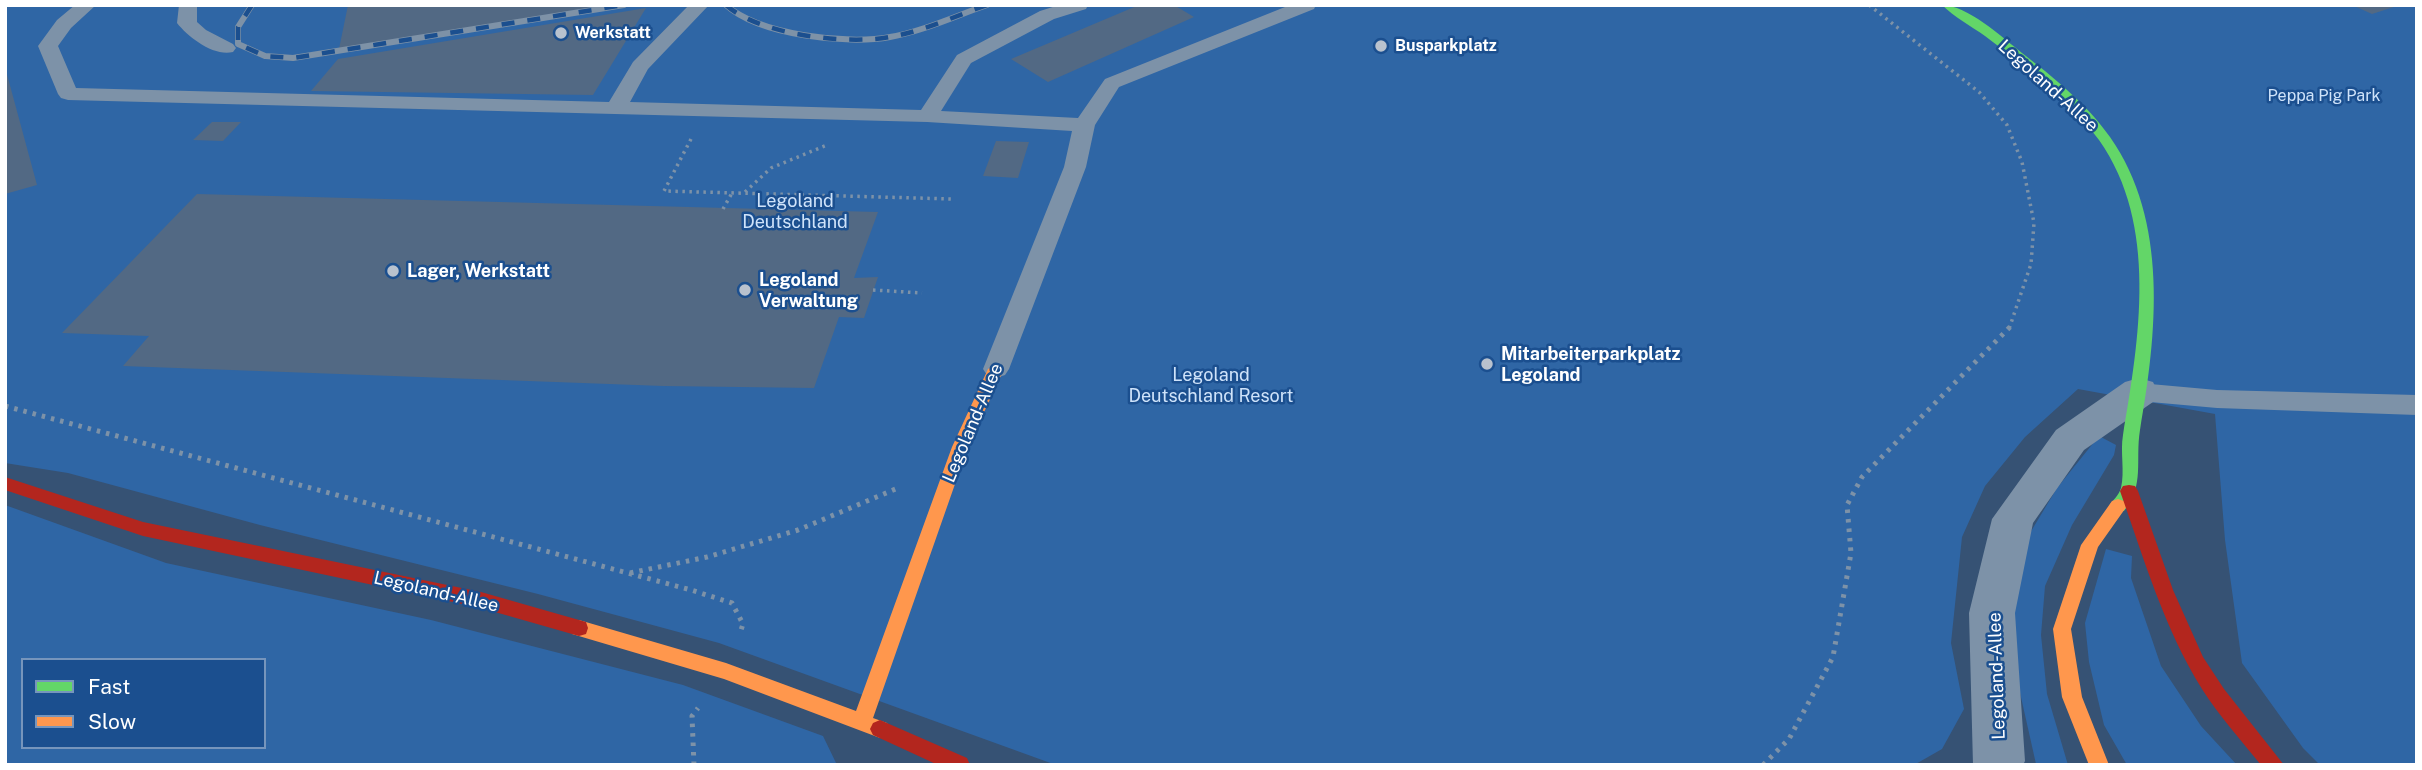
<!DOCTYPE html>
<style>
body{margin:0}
#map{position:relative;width:2422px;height:770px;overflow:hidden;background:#365274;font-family:"Public Sans",sans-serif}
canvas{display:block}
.frame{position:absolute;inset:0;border:7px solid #fff;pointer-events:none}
.legend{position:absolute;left:21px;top:658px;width:245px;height:91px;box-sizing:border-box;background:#1b4f8f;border:2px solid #7695bc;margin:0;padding:9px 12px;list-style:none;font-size:21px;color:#fff}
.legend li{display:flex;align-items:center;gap:14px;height:35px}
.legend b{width:35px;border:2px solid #7695bc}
</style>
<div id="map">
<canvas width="2422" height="770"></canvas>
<div class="frame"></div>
<ul class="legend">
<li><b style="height:9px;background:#63d668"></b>Fast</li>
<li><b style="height:9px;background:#ff974d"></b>Slow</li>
</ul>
</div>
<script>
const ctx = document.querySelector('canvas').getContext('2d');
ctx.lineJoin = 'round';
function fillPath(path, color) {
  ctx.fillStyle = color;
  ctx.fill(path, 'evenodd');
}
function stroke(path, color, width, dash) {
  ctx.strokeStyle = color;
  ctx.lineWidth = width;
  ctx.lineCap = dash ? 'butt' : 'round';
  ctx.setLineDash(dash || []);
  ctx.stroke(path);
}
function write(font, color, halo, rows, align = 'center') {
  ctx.font = font + ' "Public Sans",sans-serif';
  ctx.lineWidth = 5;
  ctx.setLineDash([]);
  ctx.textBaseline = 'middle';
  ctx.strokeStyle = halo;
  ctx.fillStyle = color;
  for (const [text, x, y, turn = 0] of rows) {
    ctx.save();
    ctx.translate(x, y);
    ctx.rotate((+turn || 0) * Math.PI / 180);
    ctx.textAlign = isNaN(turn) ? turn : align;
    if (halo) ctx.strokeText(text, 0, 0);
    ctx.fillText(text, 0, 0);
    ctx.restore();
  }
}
fillPath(new Path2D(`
 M 5,5 L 2417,5 L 2417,765 L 2320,765 L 2303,748 L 2242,663 L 2225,540 L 2215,414 L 2078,389 L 2025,437 L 1985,486 L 1962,537 L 1951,643 L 1964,709 L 1942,749 L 1914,765 L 1056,765 L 719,643 L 538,594 L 260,525 L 68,473 L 5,463 Z
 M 2099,436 L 2116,445 L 2114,455 L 2072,525 L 2045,586 L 2041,635 L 2047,694 L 2068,765 L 2036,764 L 2010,648 L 2021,548 L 2057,488 Z
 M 5,505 L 166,563 L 431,620 L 683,685 L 823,736 L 837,765 L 5,765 ZM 23,660 L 264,660 L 264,747 L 23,747 Z
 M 2106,549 L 2132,556 L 2131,578 L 2161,666 L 2201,726 L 2237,765 L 2127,765 L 2104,725 L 2089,662 L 2085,623 Z`), '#2f66a5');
fillPath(new Path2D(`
 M 348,5 L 594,5 L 594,7 L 339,49 Z
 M 1139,5 L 1174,5 L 1194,17 L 1048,82 L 1011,59 Z
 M 2352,5 L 2397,5 L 2397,6 L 2372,14 Z
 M 646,8 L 593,95 L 311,91 L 338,59 Z
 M 5,67 L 37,185 L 5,194 Z
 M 212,122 L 241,122 L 223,141 L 193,140 Z
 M 996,141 L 1029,142 L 1018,178 L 983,176 Z
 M 197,194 L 878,212 L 854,278 L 878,277 L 864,318 L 839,317 L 814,388 L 663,386 L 123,366 L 149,336 L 62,333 Z`), '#526984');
stroke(new Path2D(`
 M 1869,5 L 1979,92 L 2007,125 L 2022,162 L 2034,223 L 2031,264 L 2009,329
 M 691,139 L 664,191 L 952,199
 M 745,192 L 771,168 L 827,145
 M 723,209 L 732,193
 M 873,290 L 922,293`), '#7d92a8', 3.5, [2.5, 4.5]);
stroke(new Path2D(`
 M 5,406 L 691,590 L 732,603 L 743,624 L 741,630
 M 630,573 L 707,557 L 798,530 L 898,488
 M 694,765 L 692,716 L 698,708
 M 1763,765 L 1789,739 L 1833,657 L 1851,553 L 1847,505 L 1862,477 L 2010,327`), '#7d92a8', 5, [3.5, 6]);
fillPath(new Path2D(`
 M 75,5 L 96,5 L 71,28 L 58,46 L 76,88 L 609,102 L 633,62 L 689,5 L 709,5 L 648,69 L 630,102 L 921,110 L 957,55 L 1040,11 L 1059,5 L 1088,5 L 1086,9 L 1054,19 L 971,63 L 941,111 L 1078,118 L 1105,79 L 1290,5 L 1316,5 L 1314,9 L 1119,87 L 1095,125 L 1086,167 L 1009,369 L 1005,375 L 996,378 L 987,375 L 983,369 L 1064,167 L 1072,131 L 927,122 L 68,100 L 61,98 L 58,94 L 38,46 L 57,20 Z
 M 179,5 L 197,5 L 197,22 L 206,30 L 233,44 L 236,48 L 233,52 C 214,57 188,37 177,23 Z
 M 2139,383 L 2217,390 L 2417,395 L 2417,415 L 2217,408 L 2139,401 L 2130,399 L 2126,392 L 2130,385 Z`), '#7d92a8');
fillPath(new Path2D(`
 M 2139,378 L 2153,382 L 2158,392 L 2153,402 L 2084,450 L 2033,523 L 2015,613 L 2025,761 L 2023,765 L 1973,765 L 1969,613 L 1992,519 L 2056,430 L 2125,382 Z`), '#7d92a8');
fillPath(new Path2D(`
 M 1942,5 C 1967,5 2002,37 2022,53 C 2053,77 2087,104 2110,137 C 2169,221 2157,334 2140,430 C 2135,461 2145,485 2124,511 L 2112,511 L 2109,506 C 2113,500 2119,495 2121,488 C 2125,471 2120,452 2123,435 C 2139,340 2159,225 2099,140 C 2069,99 2025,66 1985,36 C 1971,26 1954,17 1942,5 Z`), '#63d668');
fillPath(new Path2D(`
 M 996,364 L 1004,369 L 968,447 L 873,718 L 887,723 L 890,729 L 887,735 L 880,738 L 724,679 L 572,634 L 570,628 L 572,622 L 579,620 L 726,663 L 856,711 L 952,447 L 988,369 Z
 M 2118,499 L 2124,501 L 2127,506 L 2098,547 L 2071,629 L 2082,697 L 2109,765 L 2089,765 L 2062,697 L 2053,629 L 2081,545 L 2112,501 Z`), '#ff974d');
fillPath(new Path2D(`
 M 5,477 L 143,522 L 481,592 L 586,622 L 588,628 L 586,634 L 579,636 L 481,608 L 143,536 L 5,490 Z
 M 2129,485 L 2135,486 L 2138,491 L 2173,590 L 2203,657 L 2224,689 L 2284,765 L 2261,765 C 2241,740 2219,716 2202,689 C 2164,628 2144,559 2120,491 L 2123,486 Z
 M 880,720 L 967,758 L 970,765 L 938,765 L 873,735 L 870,729 L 873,723 Z`), '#b3261e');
const rail = new Path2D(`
 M 252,5 L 238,27 L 238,44 L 265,56 L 293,58 L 624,5
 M 726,5 C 759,35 847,45 890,37 C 924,31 955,16 987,5`);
stroke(rail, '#7e92a7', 6);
stroke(rail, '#1b4f8f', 4.5, [13]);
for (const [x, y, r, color] of [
 [561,33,7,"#b9c2ce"],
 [1381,46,7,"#b9c2ce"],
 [393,271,7,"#b9c2ce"],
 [745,290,7,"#b9c2ce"],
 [1487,364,7,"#b9c2ce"]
]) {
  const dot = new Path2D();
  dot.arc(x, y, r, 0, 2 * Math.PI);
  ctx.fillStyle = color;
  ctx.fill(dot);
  stroke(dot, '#1b4f8f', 2.5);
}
write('bold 16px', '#fff', '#1b4f8f', [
 ["Werkstatt",575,33],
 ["Busparkplatz",1395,46]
], 'left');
write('16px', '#cfe3fa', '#1b4f8f', [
 ["Peppa Pig Park",2324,96]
]);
write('18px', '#fff', '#1b4f8f', [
 ["Legoland-Allee",2048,86,42],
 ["Legoland-Allee",973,423,-67],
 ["Legoland-Allee",436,592,13],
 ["Legoland-Allee",1997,676,-92]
]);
write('18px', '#cfe3fa', '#1b4f8f', [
 ["Legoland",795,201],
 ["Deutschland",795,222],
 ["Legoland",1211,375],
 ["Deutschland Resort",1211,396]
]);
write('bold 18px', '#fff', '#1b4f8f', [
 ["Lager, Werkstatt",407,271],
 ["Legoland",759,280],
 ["Verwaltung",759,301],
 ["Mitarbeiterparkplatz",1501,354],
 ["Legoland",1501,375]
], 'left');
</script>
